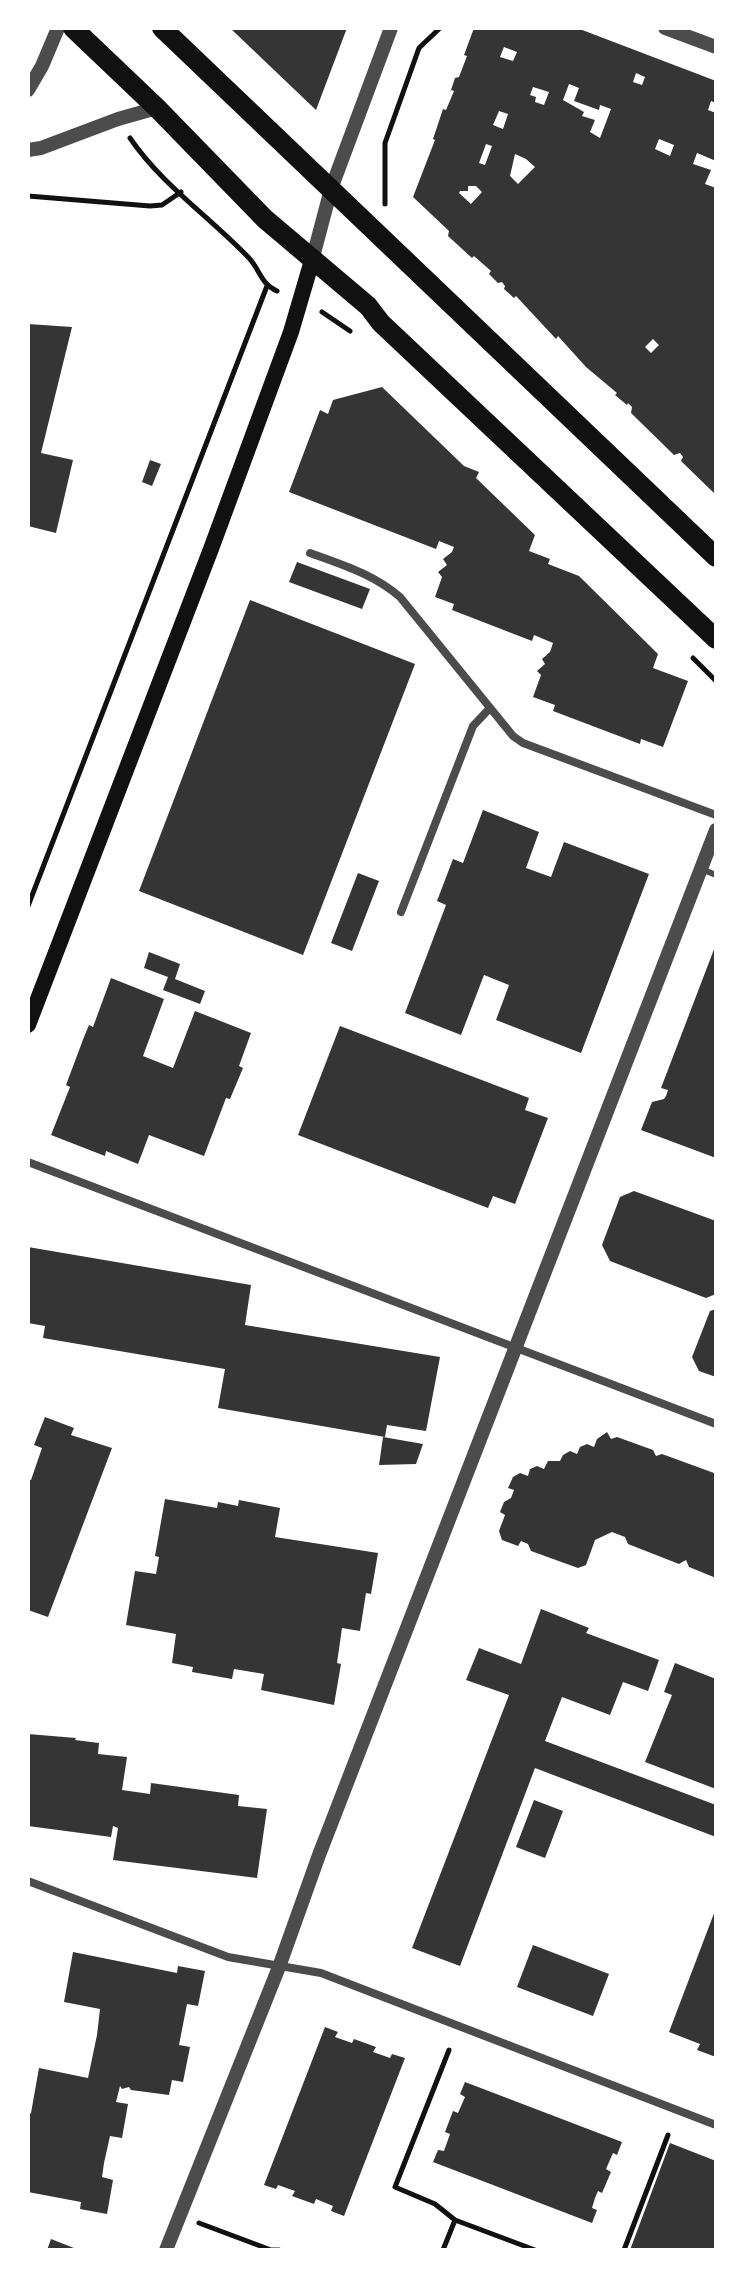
<!DOCTYPE html>
<style>
body{margin:0}
#map{position:relative;width:744px;height:2278px;overflow:hidden;background:#fff;font-family:"Noto Sans",sans-serif}
canvas{display:block}
.frame{position:absolute;inset:0;border:30px solid #fff;pointer-events:none}
</style>
<div id="map">
<canvas width="744" height="2278"></canvas>
<div class="frame"></div>
</div>
<script>
const ctx = document.querySelector('canvas').getContext('2d');
ctx.lineJoin = 'round';
function fillPath(path, color) {
  ctx.fillStyle = color;
  ctx.fill(path, 'evenodd');
}
function stroke(path, color, width, dash) {
  ctx.strokeStyle = color;
  ctx.lineWidth = width;
  ctx.lineCap = dash ? 'butt' : 'round';
  ctx.setLineDash(dash || []);
  ctx.stroke(path);
}
fillPath(new Path2D(`
 M 230,28 L 347,28 L 316,110 Z
 M 474,28 L 577,28 L 716,81 L 716,103 L 711,101 L 708,110 L 716,113 L 716,161 L 697,153 L 693,164 L 711,170 L 705,184 L 716,188 L 716,495 L 681,461 L 683,457 L 680,453 L 674,455 L 631,413 L 632,407 L 628,403 L 627,405 L 615,395 L 617,393 L 586,367 L 558,336 L 556,339 L 516,296 L 514,298 L 504,289 L 505,286 L 502,282 L 498,283 L 489,274 L 491,271 L 474,256 L 472,258 L 448,236 L 449,231 L 413,197 L 435,140 L 433,139 L 443,109 L 446,110 L 454,91 L 451,90 L 455,78 L 459,77 L 467,56 L 464,55 ZM 504,47 L 517,52 L 513,61 L 500,57 ZM 636,73 L 645,77 L 642,85 L 633,82 ZM 569,84 L 579,88 L 574,101 L 599,110 L 600,105 L 611,109 L 600,138 L 590,132 L 595,120 L 582,116 L 584,112 L 563,100 ZM 533,87 L 549,92 L 544,105 L 535,102 L 536,97 L 530,95 ZM 499,111 L 508,114 L 503,129 L 493,125 ZM 659,139 L 674,145 L 670,156 L 655,149 ZM 486,144 L 492,146 L 485,165 L 479,163 ZM 515,154 L 526,159 L 535,167 L 518,184 L 510,176 ZM 468,186 L 476,186 L 482,192 L 471,204 L 459,193 L 460,191 L 468,191 ZM 653,339 L 659,345 L 651,353 L 645,347 Z
 M 28,324 L 72,327 L 41,453 L 73,460 L 56,533 L 28,526 Z
 M 382,387 L 464,466 L 479,472 L 476,478 L 535,535 L 529,551 L 550,559 L 548,564 L 579,576 L 658,654 L 653,668 L 688,681 L 663,747 L 641,739 L 640,744 L 553,711 L 555,705 L 533,697 L 541,675 L 537,671 L 545,664 L 542,659 L 550,652 L 553,643 L 534,635 L 532,641 L 452,610 L 454,604 L 435,597 L 442,577 L 438,572 L 447,565 L 443,559 L 452,552 L 454,547 L 439,541 L 436,549 L 289,492 L 320,410 L 328,414 L 333,400 Z
 M 150,460 L 161,464 L 152,486 L 142,482 Z
 M 297,562 L 370,589 L 362,609 L 289,582 Z
 M 250,600 L 415,664 L 303,955 L 139,891 Z
 M 483,810 L 539,832 L 526,868 L 551,877 L 564,842 L 649,874 L 581,1053 L 496,1020 L 509,985 L 484,975 L 461,1035 L 405,1013 L 446,905 L 437,901 L 453,859 L 463,863 Z
 M 358,873 L 379,881 L 352,951 L 331,943 Z
 M 716,944 L 716,1158 L 641,1130 L 652,1102 L 664,1099 L 666,1096 L 668,1090 L 661,1088 Z
 M 149,952 L 180,964 L 175,979 L 205,991 L 200,1004 L 163,990 L 168,977 L 144,968 Z
 M 111,978 L 164,999 L 143,1056 L 173,1068 L 195,1011 L 251,1033 L 239,1066 L 243,1068 L 230,1099 L 226,1098 L 204,1156 L 149,1135 L 138,1164 L 106,1151 L 105,1156 L 51,1135 L 70,1087 L 66,1085 L 84,1037 L 89,1025 L 93,1027 Z
 M 340,1026 L 529,1098 L 525,1110 L 548,1118 L 515,1204 L 493,1196 L 488,1208 L 298,1135 Z
 M 634,1191 L 716,1221 L 716,1294 L 706,1298 L 610,1261 L 602,1245 L 620,1197 Z
 M 28,1247 L 251,1285 L 245,1325 L 440,1357 L 426,1431 L 387,1425 L 385,1437 L 218,1408 L 225,1369 L 43,1338 L 45,1326 L 28,1323 Z
 M 716,1309 L 716,1377 L 699,1371 L 692,1357 L 710,1311 Z
 M 45,1417 L 74,1428 L 71,1435 L 112,1448 L 48,1617 L 28,1610 L 28,1479 L 31,1480 L 42,1448 L 34,1445 Z
 M 607,1432 L 611,1439 L 617,1437 L 653,1450 L 656,1456 L 662,1454 L 714,1473 L 716,1578 L 689,1567 L 686,1560 L 679,1564 L 628,1544 L 625,1537 L 612,1532 L 595,1540 L 586,1565 L 578,1568 L 531,1551 L 528,1544 L 521,1541 L 518,1546 L 502,1540 L 499,1531 L 505,1515 L 500,1512 L 504,1502 L 511,1498 L 514,1490 L 508,1488 L 513,1477 L 520,1473 L 528,1476 L 530,1469 L 537,1466 L 544,1469 L 548,1461 L 560,1461 L 563,1455 L 570,1451 L 577,1454 L 580,1447 L 587,1444 L 594,1447 L 597,1439 Z
 M 383,1437 L 423,1444 L 416,1464 L 379,1465 Z
 M 165,1499 L 217,1508 L 218,1502 L 238,1506 L 239,1500 L 280,1508 L 275,1537 L 378,1553 L 371,1594 L 366,1593 L 360,1631 L 342,1628 L 337,1663 L 341,1664 L 334,1705 L 261,1690 L 264,1674 L 234,1669 L 232,1679 L 192,1672 L 193,1667 L 172,1663 L 176,1634 L 126,1625 L 135,1571 L 156,1574 L 159,1557 L 155,1556 Z
 M 541,1609 L 589,1628 L 586,1633 L 659,1660 L 648,1691 L 623,1682 L 610,1715 L 562,1697 L 545,1741 L 716,1805 L 716,1837 L 535,1768 L 460,1966 L 412,1948 L 509,1695 L 466,1680 L 479,1648 L 521,1664 Z
 M 675,1663 L 716,1679 L 716,1789 L 645,1762 L 672,1695 L 664,1692 Z
 M 28,1734 L 76,1738 L 75,1740 L 99,1743 L 98,1754 L 127,1757 L 122,1790 L 150,1794 L 151,1783 L 239,1795 L 238,1806 L 267,1809 L 257,1878 L 113,1860 L 118,1828 L 113,1826 L 111,1837 L 28,1826 Z
 M 534,1800 L 563,1811 L 545,1858 L 516,1847 Z
 M 716,1908 L 716,2057 L 697,2050 L 700,2044 L 669,2032 Z
 M 533,1945 L 609,1974 L 593,2016 L 517,1987 Z
 M 73,1952 L 177,1973 L 178,1966 L 205,1971 L 198,2006 L 187,2004 L 179,2045 L 190,2047 L 183,2082 L 172,2080 L 169,2095 L 131,2090 L 129,2087 L 122,2089 L 120,2086 L 116,2102 L 128,2104 L 122,2138 L 110,2136 L 104,2163 L 102,2177 L 113,2180 L 107,2214 L 80,2209 L 81,2202 L 28,2192 L 28,2115 L 31,2113 L 39,2068 L 88,2078 L 97,2035 L 100,2009 L 64,2002 Z
 M 325,2027 L 338,2032 L 335,2037 L 352,2043 L 354,2039 L 376,2047 L 373,2052 L 390,2058 L 392,2054 L 405,2058 L 344,2216 L 331,2211 L 333,2206 L 316,2199 L 314,2204 L 292,2196 L 295,2191 L 278,2185 L 276,2189 L 264,2185 Z
 M 465,2082 L 622,2142 L 617,2155 L 613,2153 L 606,2169 L 611,2172 L 602,2193 L 598,2191 L 595,2198 L 592,2208 L 597,2210 L 592,2223 L 433,2162 L 438,2150 L 444,2151 L 450,2134 L 445,2132 L 453,2111 L 458,2113 L 465,2097 L 460,2094 Z
 M 670,2143 L 716,2161 L 716,2250 L 630,2250 Z
 M 51,2239 L 79,2250 L 47,2250 Z`), '#353535');
stroke(new Path2D(`
 M 130,138 C 161,184 211,218 249,258 C 260,270 261,284 277,291
 M 28,196 L 150,206 L 162,205 L 181,192
 M 385,204 L 385,143 L 419,48 L 440,28
 M 322,312 L 350,331
 M 693,658 L 716,681
 M 28,906 L 267,286
 M 455,2220 L 535,2250
 M 199,2223 L 271,2250 L 279,2250
 M 443,2250 L 455,2220 L 435,2204 L 395,2187 L 449,2050
 M 624,2250 L 668,2135`), '#111', 5);
stroke(new Path2D(`
 M 701,869 L 716,875`), '#4c4c4c', 6);
stroke(new Path2D(`
 M 310,553 C 343,565 373,574 400,597 L 513,736 L 523,743 L 716,815
 M 401,912 L 473,726 L 490,708
 M 28,1162 L 716,1424
 M 28,1881 L 228,1957 L 321,1973 L 716,2125`), '#4c4c4c', 8);
stroke(new Path2D(`
 M 665,28 L 716,47
 M 28,90 L 42,66 L 58,28
 M 28,150 L 41,148 L 118,119 L 157,108
 M 313,257 L 331,189 L 391,28
 M 166,2250 L 279,1967 L 319,1855 L 716,830`), '#4c4c4c', 14);
stroke(new Path2D(`
 M 28,1025 L 211,549 L 291,332 L 313,257`), '#111', 16);
stroke(new Path2D(`
 M 73,28 L 157,108 L 265,219 L 368,306 L 381,323 L 716,639
 M 162,28 L 716,557`), '#111', 20);
</script>
